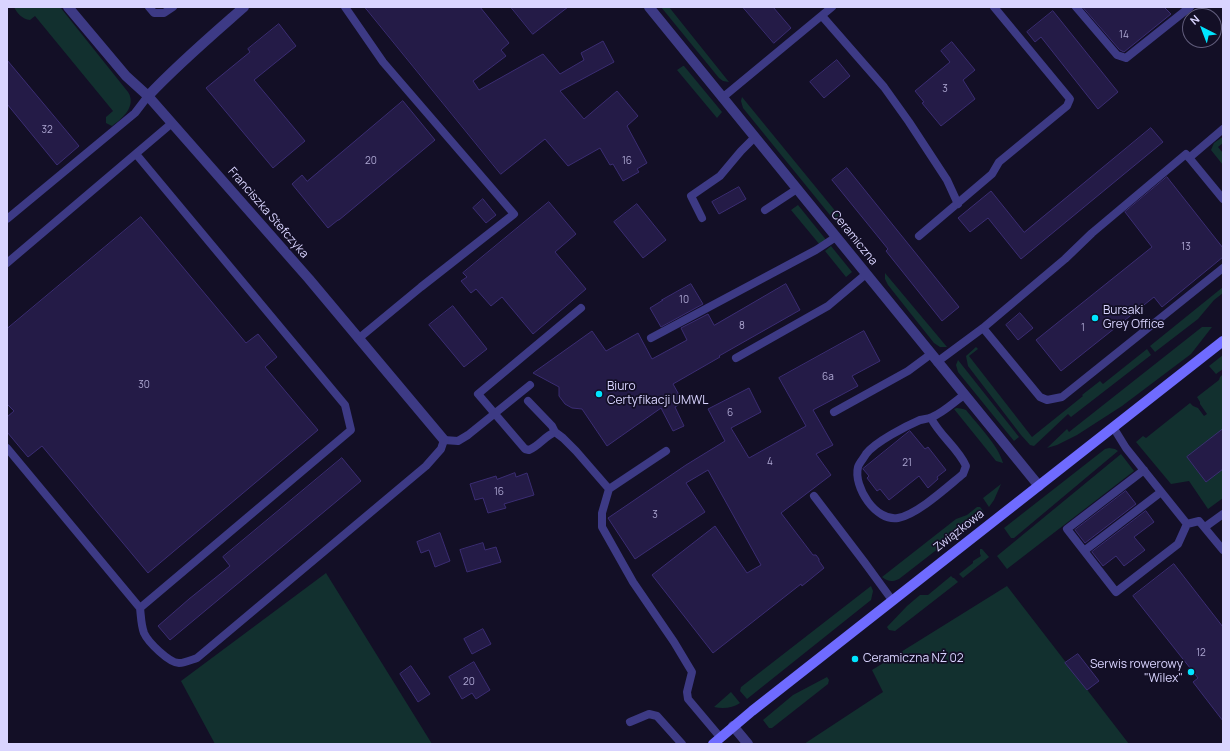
<!DOCTYPE html>
<meta charset="utf-8">
<style>
body{margin:0}
#map{position:relative;width:1230px;height:751px;overflow:hidden;background:#130f26;font-family:Manrope,sans-serif}
canvas{display:block}
.frame{position:absolute;inset:0;border:8px solid #d9d4ff;pointer-events:none}
.north{position:absolute;left:1182px;top:8px;width:40px;height:40px;box-sizing:border-box;background:#130f26;border:1px solid #625e7d;border-radius:50%;rotate:318deg;font-size:11px;font-weight:700;line-height:16px;text-align:center;color:#d9d4ff}
.north::after{content:'';display:block;margin:auto;width:14px;height:18px;background:#00e5ff;clip-path:polygon(50% 0,100% 100%,50% 72%,0 100%)}
</style>
<div id="map">
<canvas width="1230" height="751"></canvas>
<div class="frame"></div>
<div class="north">N</div>
</div>
<script>
const ctx = document.querySelector('canvas').getContext('2d');
ctx.lineJoin = 'round';
function fillPath(path, color) {
  ctx.fillStyle = color;
  ctx.fill(path, 'evenodd');
}
function stroke(path, color, width, dash) {
  ctx.strokeStyle = color;
  ctx.lineWidth = width;
  ctx.lineCap = dash ? 'butt' : 'round';
  ctx.setLineDash(dash || []);
  ctx.stroke(path);
}
function write(font, color, halo, rows, align = 'center') {
  ctx.font = font + ' Manrope,sans-serif';
  ctx.lineWidth = 3.5;
  ctx.setLineDash([]);
  ctx.textBaseline = 'middle';
  ctx.strokeStyle = halo;
  ctx.fillStyle = color;
  for (const [text, x, y, turn = 0] of rows) {
    ctx.save();
    ctx.translate(x, y);
    ctx.rotate((+turn || 0) * Math.PI / 180);
    ctx.textAlign = isNaN(turn) ? turn : align;
    if (halo) ctx.strokeText(text, 0, 0);
    ctx.fillText(text, 0, 0);
    ctx.restore();
  }
}
fillPath(new Path2D(`
 M 14,7 L 60,7 L 128,92 C 137,106 122,119 112,126 L 106,123 L 106,117 L 113,111 L 35,16 L 30,20 C 22,19 17,13 14,7 Z
 M 661,7 L 669,7 L 729,82 L 723,81 L 719,78 Z
 M 683,66 L 684,66 L 722,112 L 717,118 L 677,70 Z
 M 742,97 L 873,257 L 868,257 L 860,252 L 743,108 L 741,101 Z
 M 1221,138 L 1223,138 L 1223,143 L 1218,147 L 1223,153 L 1223,165 L 1211,150 L 1214,143 Z
 M 798,205 L 827,241 L 820,245 L 791,210 Z
 M 831,246 L 852,272 L 846,277 L 825,251 Z
 M 885,273 L 947,347 L 940,347 L 934,343 L 888,285 L 885,279 Z
 M 1223,287 L 1223,293 L 1214,300 L 1198,319 L 1155,352 L 1150,346 Z
 M 1202,327 L 1212,327 L 1191,354 L 1122,406 L 1077,435 L 1057,445 L 1047,448 L 1067,429 L 1069,432 Z
 M 976,347 L 978,349 L 969,356 L 1032,437 L 1083,396 L 1082,395 L 1100,381 L 1103,384 L 1147,349 L 1151,355 L 1071,417 L 1068,414 L 1034,446 L 1030,445 L 1021,435 L 968,366 L 966,356 Z
 M 1223,355 L 1223,369 L 1216,374 L 1209,366 Z
 M 958,360 L 1019,437 L 1014,441 L 958,372 L 956,365 Z
 M 1223,374 L 1223,498 L 1208,509 L 1189,481 L 1171,484 L 1136,442 L 1143,436 L 1146,438 L 1190,403 L 1193,406 L 1198,408 L 1204,416 L 1207,414 L 1200,404 L 1200,402 L 1197,397 L 1219,380 L 1220,377 Z
 M 957,408 L 963,409 L 966,410 C 977,424 999,446 1003,463 L 996,461 L 954,409 Z
 M 1109,448 L 1115,449 L 1118,451 L 1014,538 L 1011,538 L 1004,528 L 1105,449 Z
 M 1121,454 L 1134,471 L 1007,569 L 997,556 Z
 M 1001,484 L 994,500 L 989,507 L 983,498 Z
 M 977,507 L 980,507 L 984,512 L 984,513 L 899,579 C 893,582 888,582 882,577 L 956,519 L 967,515 Z
 M 980,549 L 982,549 L 989,557 L 963,578 L 959,574 L 973,563 L 973,561 L 981,556 L 980,554 Z
 M 326,573 L 432,744 L 215,744 L 181,681 Z
 M 951,576 L 953,578 L 954,578 L 958,582 L 895,631 L 889,630 L 887,627 L 907,606 L 920,595 L 928,595 Z
 M 871,586 L 873,591 L 871,600 L 747,699 L 740,691 L 741,687 Z
 M 1007,586 L 1129,744 L 804,744 L 883,692 L 872,670 Z
 M 827,677 L 829,680 L 828,684 L 772,728 L 769,728 L 763,720 L 793,695 Z
 M 731,692 L 740,703 C 733,708 723,709 714,707 Z`), '#12302f');
const building = new Path2D(`
 M 365,7 L 480,7 L 509,43 L 501,50 L 506,56 L 473,81 L 479,90 L 543,54 L 560,74 L 584,60 L 581,53 L 603,41 L 614,62 L 560,91 L 584,119 L 617,91 L 638,116 L 627,126 L 647,163 L 637,169 L 639,172 L 623,181 L 613,164 L 610,165 L 600,148 L 568,166 L 545,139 L 501,174 Z
 M 511,7 L 568,7 L 533,34 Z
 M 743,7 L 773,7 L 791,28 L 774,43 Z
 M 1083,7 L 1164,7 L 1171,14 L 1124,52 L 1120,50 Z
 M 1053,11 L 1118,92 L 1098,109 L 1041,37 L 1035,42 L 1027,32 Z
 M 279,24 L 296,46 L 254,80 L 305,141 L 273,168 L 206,88 L 250,52 L 248,49 Z
 M 952,42 L 975,70 L 963,80 L 975,99 L 941,126 L 922,103 L 924,102 L 915,91 L 950,62 L 941,51 Z
 M 7,60 L 79,146 L 57,165 L 7,104 Z
 M 837,60 L 850,76 L 824,98 L 810,82 Z
 M 403,101 L 435,140 L 339,220 L 338,220 L 328,228 L 292,184 L 302,175 L 307,181 Z
 M 1151,128 L 1163,142 L 1021,259 L 988,218 L 970,232 L 958,218 L 991,191 L 1024,232 Z
 M 847,168 L 959,307 L 942,321 L 886,251 L 888,249 L 832,180 Z
 M 1167,177 L 1223,248 L 1223,257 L 1162,307 L 1154,297 L 1061,371 L 1036,340 L 1152,247 L 1125,212 Z
 M 739,187 L 746,199 L 719,214 L 712,202 Z
 M 483,199 L 496,215 L 486,223 L 473,208 Z
 M 549,202 L 576,234 L 555,252 L 586,289 L 533,334 L 502,297 L 491,306 L 476,289 L 471,293 L 461,281 L 467,277 L 463,273 Z
 M 637,204 L 666,240 L 643,258 L 614,222 Z
 M 141,217 L 246,343 L 258,334 L 277,357 L 265,367 L 318,430 L 148,573 L 42,446 L 28,457 L 7,432 L 7,417 L 14,411 L 7,404 L 7,329 Z
 M 691,284 L 703,304 L 661,327 L 650,308 L 663,300 L 662,300 Z
 M 786,284 L 800,310 L 719,356 L 720,357 L 673,384 L 683,402 L 675,407 L 684,426 L 673,431 L 661,408 L 607,446 L 582,409 L 572,408 L 565,404 L 559,396 L 559,387 L 533,373 L 592,331 L 606,351 L 638,333 L 652,359 L 687,340 L 681,328 L 708,314 L 714,325 Z
 M 453,306 L 487,349 L 464,367 L 429,325 Z
 M 1020,313 L 1033,328 L 1018,340 L 1006,325 Z
 M 864,331 L 880,361 L 852,376 L 858,386 L 813,410 L 833,445 L 816,454 L 831,475 L 781,513 L 813,555 L 816,555 L 819,559 L 819,561 L 824,568 L 802,586 L 801,584 L 713,653 L 652,575 L 715,526 L 747,573 L 761,565 L 708,470 L 686,483 L 705,512 L 635,559 L 608,518 L 686,465 L 725,441 L 708,409 L 749,388 L 761,412 L 731,428 L 749,458 L 806,426 L 779,378 Z
 M 1223,429 L 1223,469 L 1206,482 L 1187,457 Z
 M 910,431 L 925,449 L 928,447 L 946,470 L 937,477 L 938,479 L 928,488 L 919,476 L 889,500 L 880,489 L 877,491 L 867,478 L 869,476 L 863,469 Z
 M 342,458 L 361,481 L 170,640 L 158,626 L 189,599 L 230,566 L 223,557 Z
 M 515,473 L 516,477 L 527,473 L 534,495 L 504,504 L 506,508 L 488,513 L 483,498 L 475,500 L 470,484 L 496,476 L 497,479 Z
 M 1126,491 L 1136,504 L 1085,543 L 1075,530 Z
 M 1146,511 L 1154,522 L 1134,537 L 1145,550 L 1124,566 L 1116,556 L 1103,566 L 1092,552 Z
 M 440,533 L 450,561 L 435,567 L 429,550 L 421,553 L 417,542 Z
 M 483,543 L 485,550 L 496,547 L 501,562 L 467,572 L 460,550 Z
 M 1174,564 L 1223,627 L 1223,721 L 1193,682 L 1198,678 L 1133,596 Z
 M 483,629 L 491,644 L 472,654 L 464,639 Z
 M 1078,654 L 1099,681 L 1087,690 L 1065,663 Z
 M 474,662 L 490,690 L 476,699 L 472,693 L 462,699 L 449,677 Z
 M 411,666 L 430,694 L 418,702 L 400,674 Z`);
fillPath(building, '#241b47');
stroke(building, '#3b2d73', 1);
stroke(new Path2D(`
 M 149,7 L 154,13 L 164,13 L 173,7
 M 345,7 L 383,62 L 514,214 L 421,287 L 358,339
 M 1076,7 L 1117,55 L 1126,58 L 1190,7
 M 822,16 L 884,87 L 909,122 L 947,180 L 958,204
 M 722,98 L 832,7
 M 136,154 L 345,405 L 351,430 L 140,608
 M 1189,158 L 1223,129
 M 765,210 L 797,189
 M 702,218 L 691,196 L 720,176 L 741,151 L 755,137
 M 7,219 L 135,113 L 148,96
 M 919,236 L 992,174 L 999,162 L 1067,106 L 1070,99 L 994,7
 M 7,263 L 172,123
 M 983,328 L 1040,397 L 1047,400 L 1062,397 L 1223,268
 M 651,338 L 816,250 L 836,237
 M 736,358 L 828,306 L 866,274
 M 937,362 L 983,328 L 1065,259 L 1092,233 L 1186,154 L 1223,199
 M 528,401 L 552,426 L 555,432 L 563,438 L 576,451 L 609,489 L 602,513 L 602,527 L 633,582 L 674,642 L 692,672 L 687,692 L 688,699 L 720,737
 M 834,412 L 908,371 L 931,354
 M 931,418 C 940,436 958,448 966,466 L 963,474 C 947,487 918,514 898,518 C 876,522 853,487 858,467 C 859,463 864,458 866,454 C 875,442 906,426 920,420 C 924,419 928,419 932,417 C 943,413 954,402 964,395
 M 1113,427 L 1126,448 L 1187,524 L 1199,521 L 1223,550
 M 555,432 C 545,436 539,446 529,450 L 525,449 L 478,394 L 581,308
 M 7,448 L 140,608 C 141,616 141,625 144,633 C 148,642 169,663 179,663 C 185,663 191,660 197,658 L 426,466 L 441,449 L 444,440 L 458,441 L 468,435 L 530,385
 M 1144,470 L 1067,529 L 1116,592 L 1178,544 L 1187,524
 M 609,489 L 666,451
 M 814,496 L 865,563 L 892,600
 M 1205,527 L 1223,514
 M 1084,551 L 1161,492
 M 630,722 L 649,714 L 657,716 L 682,744`), '#3d3a85', 8);
stroke(new Path2D(`
 M 68,7 L 126,76 L 148,96 L 309,279 L 444,440
 M 649,7 L 1039,486
 M 148,96 C 178,64 211,36 244,7
 M 733,726 L 748,744`), '#3d3a85', 10);
stroke(new Path2D(`
 M 713,744 L 752,711 L 1223,341`), '#6f6bff', 10);
for (const [x, y, r, color] of [
 [1095,318,4,"#00e5ff"],
 [599,394,4,"#00e5ff"],
 [855,659,4,"#00e5ff"],
 [1191,672,4,"#00e5ff"]
]) {
  const dot = new Path2D();
  dot.arc(x, y, r, 0, 2 * Math.PI);
  ctx.fillStyle = color;
  ctx.fill(dot);
  stroke(dot, '#130f26', 1.5);
}
write('10px', '#aca6d1', null, [
 ["14",1124,35],
 ["3",945,89],
 ["32",47,130],
 ["20",371,161],
 ["16",627,161],
 ["13",1186,247],
 ["10",684,300],
 ["8",742,326],
 ["1",1083,328],
 ["6a",828,377],
 ["30",144,385],
 ["6",730,413],
 ["4",770,462],
 ["21",907,463],
 ["16",499,492],
 ["3",655,515],
 ["12",1201,653],
 ["20",469,682]
]);
write('12px', '#d9d4ff', '#130f26', [
 ["Franciszka Stefczyka",268,213,49],
 ["Ceramiczna",854,238,51],
 ["Związkowa",959,531,-38]
]);
write('12px', '#d9d4ff', '#130f26', [
 ["Bursaki",1103,311],
 ["Grey Office",1103,325],
 ["Biuro",607,387],
 ["Certyfikacji UMWL",607,401],
 ["Ceramiczna NŻ 02",863,659],
 ["Serwis rowerowy",1183,665,"right"],
 ["\"Wilex\"",1183,679,"right"]
], 'left');
</script>
